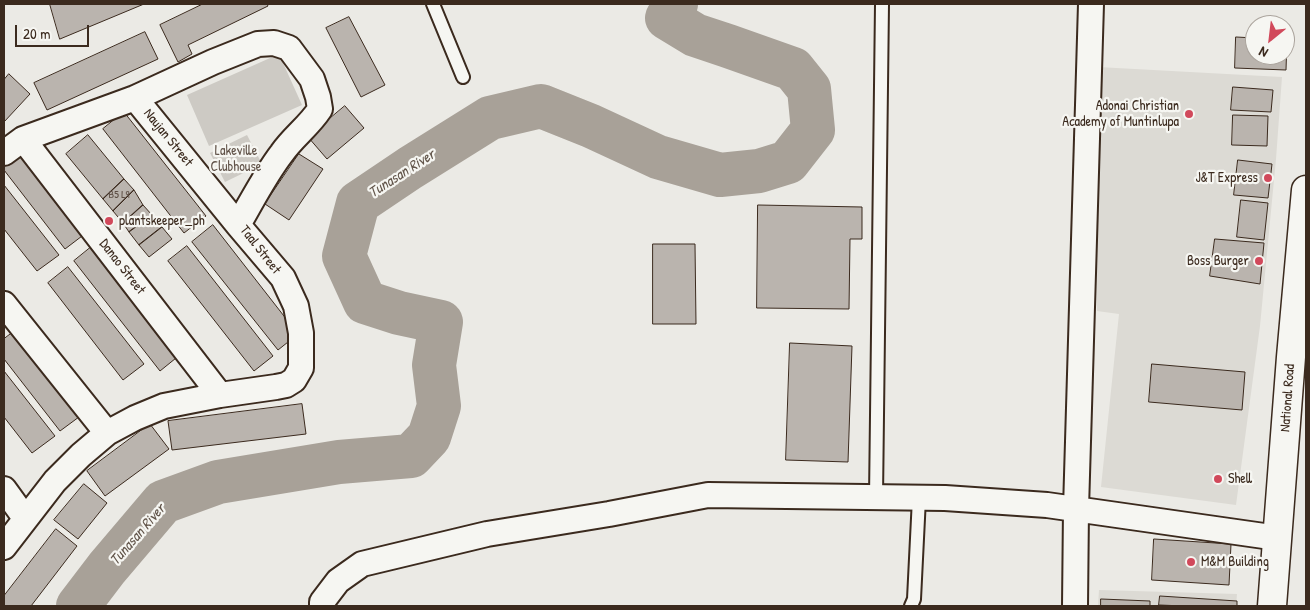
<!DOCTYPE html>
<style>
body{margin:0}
#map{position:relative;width:1310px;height:610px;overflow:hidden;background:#ebeae5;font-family:"Patrick Hand",sans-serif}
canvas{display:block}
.frame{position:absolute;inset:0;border:5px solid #3b2a1e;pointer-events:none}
.north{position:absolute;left:1245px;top:15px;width:50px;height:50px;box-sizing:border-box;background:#f6f6f2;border:1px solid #aba49d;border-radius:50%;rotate:209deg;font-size:14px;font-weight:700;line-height:20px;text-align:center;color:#3b2a1e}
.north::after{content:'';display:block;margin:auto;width:18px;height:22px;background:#d1495b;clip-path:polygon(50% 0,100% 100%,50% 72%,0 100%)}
.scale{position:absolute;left:15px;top:25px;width:74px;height:22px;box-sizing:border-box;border:2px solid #3b2a1e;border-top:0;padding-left:6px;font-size:15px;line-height:18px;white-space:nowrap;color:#3b2a1e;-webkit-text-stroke:4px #f6f6f2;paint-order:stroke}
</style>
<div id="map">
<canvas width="1310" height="610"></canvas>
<div class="frame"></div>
<div class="north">N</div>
<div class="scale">20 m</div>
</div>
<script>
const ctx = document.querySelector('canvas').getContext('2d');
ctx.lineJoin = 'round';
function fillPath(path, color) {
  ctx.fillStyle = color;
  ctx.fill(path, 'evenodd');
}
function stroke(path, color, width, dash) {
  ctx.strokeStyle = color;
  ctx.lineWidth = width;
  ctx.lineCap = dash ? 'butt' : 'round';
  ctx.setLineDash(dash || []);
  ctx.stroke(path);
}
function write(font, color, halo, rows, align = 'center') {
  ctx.font = font + ' "Patrick Hand",sans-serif';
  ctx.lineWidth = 4.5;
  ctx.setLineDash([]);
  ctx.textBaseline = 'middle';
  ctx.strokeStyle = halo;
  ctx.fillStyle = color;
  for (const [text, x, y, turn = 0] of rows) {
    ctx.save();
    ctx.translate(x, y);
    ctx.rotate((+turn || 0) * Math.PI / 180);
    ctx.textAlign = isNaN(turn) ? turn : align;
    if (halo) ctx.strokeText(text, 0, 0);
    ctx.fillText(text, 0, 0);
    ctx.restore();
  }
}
fillPath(new Path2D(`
 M 1098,67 L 1282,77 L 1276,159 L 1260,326 L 1236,505 L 1101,487 L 1119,314 L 1097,311 Z
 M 1099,590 L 1237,594 L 1236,606 L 1098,606 Z`), '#dcdad4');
fillPath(new Path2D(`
 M 279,54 L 302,105 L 209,146 L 187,95 Z
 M 247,135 L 262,164 L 225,182 L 210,153 Z`), '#cdcac4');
stroke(new Path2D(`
 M 78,606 L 107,568 L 163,502 L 218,482 L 339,462 L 411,456 L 429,437 L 439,406 L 434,365 L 441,322 L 399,313 L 365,302 L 344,256 L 358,203 L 410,168 L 490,118 L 541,106 L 591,126 L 658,157 L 720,175 L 759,171 L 788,162 L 813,130 L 809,89 L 793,69 L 728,46 L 695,35 L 667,18 L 676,4`), '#a8a198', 44);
const building = new Path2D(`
 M 50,4 L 144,4 L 60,39 Z
 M 203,4 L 267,4 L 268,6 L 188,45 L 192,54 L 178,62 L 160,25 Z
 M 349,17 L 385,85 L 361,97 L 326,28 Z
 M 145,32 L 158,59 L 47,110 L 34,83 Z
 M 1236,37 L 1255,38 L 1255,55 L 1285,55 L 1285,39 L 1287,39 L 1286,70 L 1235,68 Z
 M 9,74 L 30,94 L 4,122 L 4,80 Z
 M 1233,87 L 1273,90 L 1271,112 L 1231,110 Z
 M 345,106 L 364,128 L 327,159 L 308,137 Z
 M 124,112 L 206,216 L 184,233 L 103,129 Z
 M 1233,115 L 1268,116 L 1267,146 L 1232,145 Z
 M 88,135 L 124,179 L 103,199 L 66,154 Z
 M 18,146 L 86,233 L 65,249 L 4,170 L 4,157 Z
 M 299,154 L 323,169 L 289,220 L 265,204 Z
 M 1238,160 L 1272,164 L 1268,198 L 1234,195 Z
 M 124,179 L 134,190 L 113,211 L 103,199 Z
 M 4,185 L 59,255 L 37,271 L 4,229 Z
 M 134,190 L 143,205 L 123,223 L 113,211 Z
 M 1241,200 L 1268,203 L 1264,240 L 1237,237 Z
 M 143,205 L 152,215 L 129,232 L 123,223 Z
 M 758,205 L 862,207 L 862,239 L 850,239 L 849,309 L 757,308 Z
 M 152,215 L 162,227 L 139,245 L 129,232 Z
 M 213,225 L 298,334 L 278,350 L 192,242 Z
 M 162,227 L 172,239 L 149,257 L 139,245 Z
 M 1215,239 L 1264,243 L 1260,284 L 1210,276 Z
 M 95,244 L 181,354 L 160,371 L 74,261 Z
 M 653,244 L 695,244 L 696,324 L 653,324 Z
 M 187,246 L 273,356 L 254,371 L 168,261 Z
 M 68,267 L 144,364 L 123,380 L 48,283 Z
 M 16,330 L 83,414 L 60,431 L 4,359 L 4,339 Z
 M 790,343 L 852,346 L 848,462 L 786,460 Z
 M 1152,364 L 1245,372 L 1242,410 L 1149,402 Z
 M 4,371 L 55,436 L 32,453 L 4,417 Z
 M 302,404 L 306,434 L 172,450 L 168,421 Z
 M 150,424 L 169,449 L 105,496 L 87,471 Z
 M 84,484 L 107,503 L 78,539 L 54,520 Z
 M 56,529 L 77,546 L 31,606 L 4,606 L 4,596 Z
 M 1154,539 L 1231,544 L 1229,585 L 1152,580 Z
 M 1160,596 L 1237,601 L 1237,606 L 1184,606 L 1159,605 Z
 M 1101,599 L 1150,601 L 1150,606 L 1101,606 Z`);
fillPath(building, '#bab4ae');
stroke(building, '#3b2a1e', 1);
const service = new Path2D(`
 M 433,4 L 463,77
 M 876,497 L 882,4
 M 911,606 L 914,599 L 919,498`);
const minor = new Path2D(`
 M 135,98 L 238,225
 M 23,139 L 220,395
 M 4,153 L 23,139 L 135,98 L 213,62 L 258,44 L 274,43 L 289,48 L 312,79 L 318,97 L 320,109 C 309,126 293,137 282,153 C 265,175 252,201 238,225 L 283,278 L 296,306 L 301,333 L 301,368 L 294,380 L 286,385 L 276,387 L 220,395 L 164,406 L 135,418 L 107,433 L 81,455 L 55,481 L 4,547
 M 4,304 L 107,433
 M 4,489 L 25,518
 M 322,606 L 322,602 L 338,581 L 362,564 L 487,534 L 609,514 L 708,495 L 945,498 L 1047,505 L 1278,538
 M 1075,606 L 1076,509 L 1091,4`);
const trunk = new Path2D(`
 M 1272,606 L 1291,357 L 1306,190`);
stroke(service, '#3b2a1e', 16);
stroke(minor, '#3b2a1e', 28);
stroke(trunk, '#3b2a1e', 31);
stroke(service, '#f6f6f2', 12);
stroke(minor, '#f6f6f2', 24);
stroke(trunk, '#f6f6f2', 28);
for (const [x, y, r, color] of [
 [1189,114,5,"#d1495b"],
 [1268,178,5,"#d1495b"],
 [109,221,5,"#d1495b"],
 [1259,261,5,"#d1495b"],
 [1218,479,5,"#d1495b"],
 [1191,562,5,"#d1495b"]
]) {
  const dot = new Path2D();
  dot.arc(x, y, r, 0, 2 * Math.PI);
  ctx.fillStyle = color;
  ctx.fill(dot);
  stroke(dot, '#f6f6f2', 2);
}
write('11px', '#5b4c42', null, [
 ["B5 L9",119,195]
]);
write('14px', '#3b2a1e', '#f6f6f2', [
 ["Adonai Christian",1179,106],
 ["Academy of Muntinlupa",1179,122],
 ["J&T Express",1258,178],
 ["plantskeeper_ph",119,221,"left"],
 ["Boss Burger",1249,261],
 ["Shell",1228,479,"left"],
 ["M&M Building",1201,562,"left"]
], 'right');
write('14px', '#3b2a1e', '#f6f6f2', [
 ["Naujan Street",168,138,51],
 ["Taal Street",260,250,52],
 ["Danao Street",122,267,52],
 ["National Road",1288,398,-86]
]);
write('14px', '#605248', '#f6f6f2', [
 ["Lakeville",236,151],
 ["Clubhouse",236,167]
]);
write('italic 15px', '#615449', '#f6f6f2', [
 ["Tunasan River",402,174,-33],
 ["Tunasan River",138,535,-49]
]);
</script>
